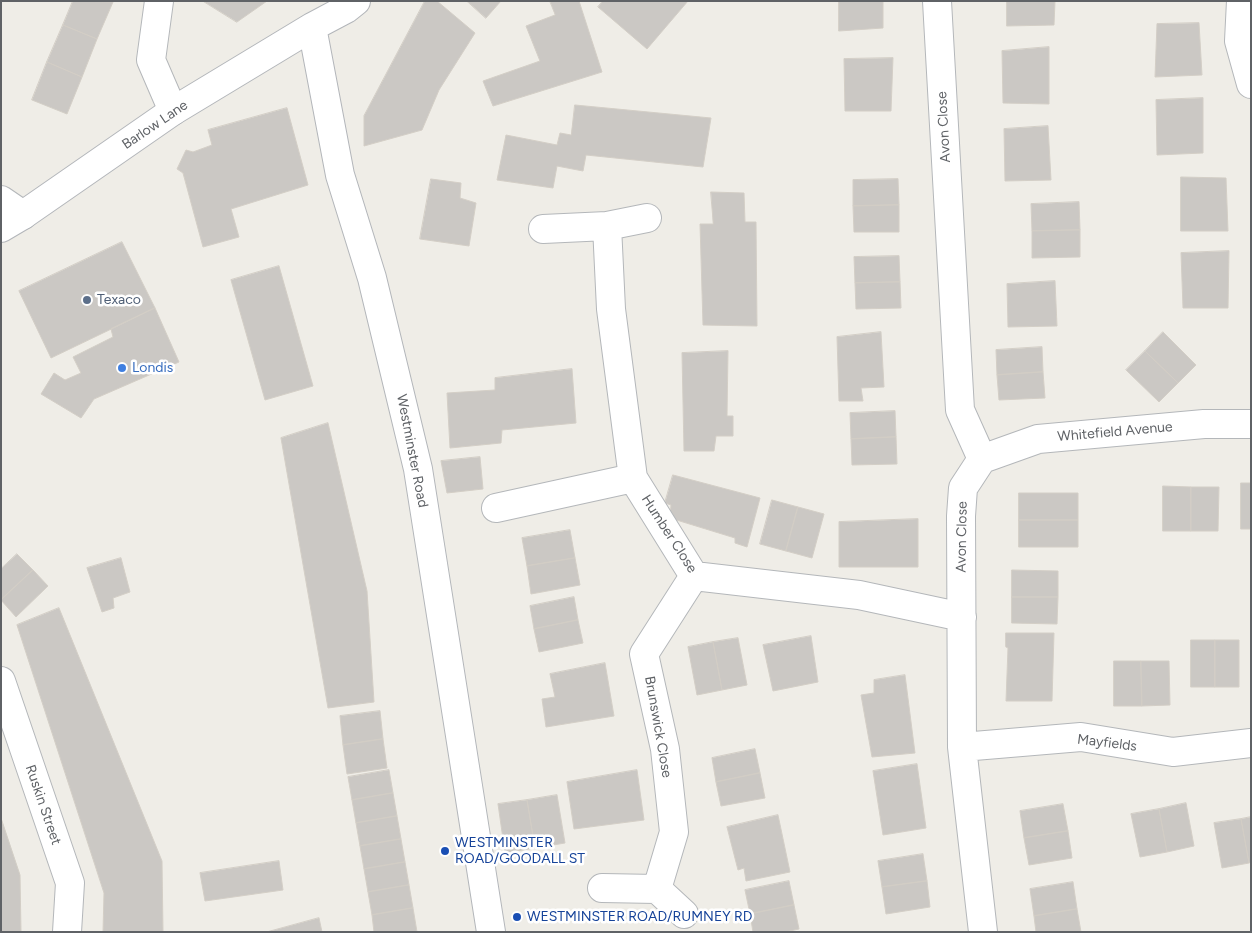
<!DOCTYPE html>
<style>
body{margin:0}
#map{position:relative;width:1252px;height:933px;overflow:hidden;background:#efede7;font-family:Figtree,sans-serif}
canvas{display:block}
.frame{position:absolute;inset:0;border:2px solid #5f6266;pointer-events:none}
</style>
<div id="map">
<canvas width="1252" height="933"></canvas>
<div class="frame"></div>
</div>
<script>
const ctx = document.querySelector('canvas').getContext('2d');
ctx.lineJoin = 'round';
function fillPath(path, color) {
  ctx.fillStyle = color;
  ctx.fill(path, 'evenodd');
}
function stroke(path, color, width, dash) {
  ctx.strokeStyle = color;
  ctx.lineWidth = width;
  ctx.lineCap = dash ? 'butt' : 'round';
  ctx.setLineDash(dash || []);
  ctx.stroke(path);
}
function write(font, color, halo, rows, align = 'center') {
  ctx.font = font + ' Figtree,sans-serif';
  ctx.lineWidth = 5;
  ctx.setLineDash([]);
  ctx.textBaseline = 'middle';
  ctx.strokeStyle = halo;
  ctx.fillStyle = color;
  for (const [text, x, y, turn = 0] of rows) {
    ctx.save();
    ctx.translate(x, y);
    ctx.rotate((+turn || 0) * Math.PI / 180);
    ctx.textAlign = isNaN(turn) ? turn : align;
    if (halo) ctx.strokeText(text, 0, 0);
    ctx.fillText(text, 0, 0);
    ctx.restore();
  }
}
const building = new Path2D(`
 M 73,1 L 113,2 L 97,39 L 63,25 Z
 M 203,1 L 267,1 L 237,22 Z
 M 425,1 L 437,1 L 475,33 L 439,90 L 422,130 L 364,146 L 364,116 Z
 M 467,1 L 501,1 L 486,18 Z
 M 550,1 L 579,1 L 602,72 L 493,106 L 483,81 L 540,61 L 526,26 L 555,15 Z
 M 603,1 L 688,1 L 647,49 L 598,7 Z
 M 839,1 L 883,1 L 883,28 L 839,31 Z
 M 1007,1 L 1055,1 L 1054,25 L 1007,26 Z
 M 1199,23 L 1202,75 L 1155,77 L 1157,24 Z
 M 63,25 L 97,39 L 82,77 L 47,62 Z
 M 1049,47 L 1049,104 L 1003,103 L 1002,51 Z
 M 893,58 L 891,111 L 845,111 L 844,59 Z
 M 47,62 L 82,77 L 67,114 L 32,100 Z
 M 1203,98 L 1203,153 L 1157,155 L 1156,100 Z
 M 575,105 L 711,118 L 703,167 L 586,155 L 583,171 L 557,166 L 553,188 L 497,180 L 506,135 L 557,145 L 560,133 L 571,135 Z
 M 287,108 L 308,185 L 231,209 L 239,237 L 203,247 L 183,173 L 177,169 L 186,150 L 193,152 L 212,145 L 208,130 Z
 M 1048,126 L 1051,180 L 1005,181 L 1004,129 Z
 M 1181,177 L 1226,178 L 1228,231 L 1181,231 Z
 M 431,179 L 461,183 L 460,198 L 476,203 L 469,246 L 420,239 Z
 M 898,179 L 899,205 L 853,206 L 853,180 Z
 M 711,192 L 744,193 L 745,222 L 756,222 L 757,326 L 703,325 L 700,224 L 713,224 Z
 M 1079,202 L 1080,230 L 1032,231 L 1031,204 Z
 M 899,205 L 899,232 L 854,232 L 853,206 Z
 M 1080,230 L 1080,257 L 1032,258 L 1032,231 Z
 M 122,242 L 155,308 L 51,358 L 19,291 Z
 M 1229,251 L 1228,308 L 1183,308 L 1181,253 Z
 M 899,256 L 900,282 L 855,283 L 854,257 Z
 M 279,266 L 313,386 L 265,400 L 231,280 Z
 M 1055,281 L 1057,326 L 1008,327 L 1007,284 Z
 M 900,282 L 901,308 L 856,309 L 855,283 Z
 M 155,308 L 179,362 L 94,399 L 81,418 L 41,394 L 54,373 L 65,380 L 81,373 L 73,357 L 113,337 L 111,329 Z
 M 881,332 L 884,387 L 861,388 L 863,401 L 839,401 L 837,337 Z
 M 1163,332 L 1196,365 L 1178,383 L 1145,351 Z
 M 1042,347 L 1043,372 L 997,375 L 996,350 Z
 M 728,351 L 727,416 L 733,416 L 733,436 L 716,436 L 714,451 L 684,451 L 682,353 Z
 M 1145,351 L 1178,383 L 1159,402 L 1126,370 Z
 M 572,369 L 576,423 L 502,430 L 501,443 L 450,448 L 447,393 L 495,390 L 495,378 Z
 M 1043,372 L 1045,398 L 999,400 L 997,375 Z
 M 895,411 L 896,437 L 851,439 L 850,413 Z
 M 328,423 L 367,591 L 374,702 L 328,708 L 281,438 Z
 M 896,437 L 897,464 L 852,465 L 851,439 Z
 M 480,457 L 483,489 L 447,493 L 441,461 Z
 M 673,475 L 760,498 L 747,547 L 735,543 L 735,538 L 670,518 L 671,505 L 665,503 Z
 M 1241,483 L 1251,483 L 1251,529 L 1241,529 Z
 M 1163,486 L 1191,487 L 1191,531 L 1163,531 Z
 M 1191,487 L 1219,487 L 1218,531 L 1191,531 Z
 M 1019,493 L 1078,493 L 1078,520 L 1019,520 Z
 M 772,500 L 798,507 L 786,551 L 760,544 Z
 M 798,507 L 824,514 L 812,558 L 786,551 Z
 M 918,519 L 918,567 L 839,567 L 839,522 Z
 M 1019,520 L 1078,520 L 1078,547 L 1019,547 Z
 M 570,530 L 575,558 L 527,566 L 522,538 Z
 M 17,554 L 33,570 L 1,600 L 1,569 Z
 M 121,558 L 130,592 L 113,598 L 114,608 L 102,612 L 87,568 Z
 M 575,558 L 580,585 L 531,594 L 527,566 Z
 M 33,570 L 48,586 L 16,617 L 1,600 Z
 M 1012,570 L 1058,571 L 1058,597 L 1012,597 Z
 M 574,597 L 578,620 L 534,629 L 530,606 Z
 M 1012,597 L 1058,597 L 1057,624 L 1012,623 Z
 M 59,608 L 162,861 L 163,932 L 103,932 L 104,893 L 17,625 Z
 M 578,620 L 583,643 L 539,652 L 534,629 Z
 M 1006,633 L 1054,633 L 1052,701 L 1006,701 L 1008,648 L 1006,647 Z
 M 811,636 L 818,682 L 773,691 L 763,645 Z
 M 738,638 L 747,685 L 722,690 L 713,642 Z
 M 1191,640 L 1215,640 L 1215,687 L 1191,687 Z
 M 1215,640 L 1239,640 L 1239,687 L 1215,687 Z
 M 713,642 L 722,690 L 697,695 L 688,647 Z
 M 1114,661 L 1141,661 L 1142,706 L 1114,706 Z
 M 1141,661 L 1169,661 L 1170,705 L 1142,706 Z
 M 605,663 L 614,716 L 546,727 L 542,699 L 555,697 L 550,674 Z
 M 905,675 L 915,753 L 872,757 L 861,695 L 874,693 L 874,680 Z
 M 380,711 L 383,739 L 343,745 L 340,716 Z
 M 383,739 L 387,768 L 347,774 L 343,745 Z
 M 755,749 L 760,773 L 716,782 L 712,758 Z
 M 917,764 L 926,828 L 883,835 L 873,771 Z
 M 389,770 L 393,793 L 352,800 L 348,777 Z
 M 637,770 L 644,820 L 574,829 L 567,782 Z
 M 760,773 L 765,798 L 721,806 L 716,782 Z
 M 393,793 L 397,816 L 356,823 L 352,800 Z
 M 557,795 L 565,843 L 535,848 L 527,800 Z
 M 527,800 L 535,848 L 505,853 L 498,804 Z
 M 1186,803 L 1194,846 L 1167,852 L 1159,809 Z
 M 1063,804 L 1068,831 L 1024,838 L 1020,811 Z
 M 1159,809 L 1167,852 L 1140,857 L 1131,814 Z
 M 778,815 L 790,872 L 746,881 L 744,868 L 738,870 L 727,827 Z
 M 397,816 L 401,839 L 360,846 L 356,823 Z
 M 1251,817 L 1251,862 L 1249,863 L 1241,819 Z
 M 1,818 L 20,875 L 21,932 L 1,932 Z
 M 1241,819 L 1249,863 L 1222,868 L 1214,823 Z
 M 1068,831 L 1072,858 L 1029,865 L 1024,838 Z
 M 401,839 L 405,862 L 364,869 L 360,846 Z
 M 923,854 L 927,881 L 882,887 L 878,861 Z
 M 279,861 L 283,890 L 205,901 L 200,873 Z
 M 405,862 L 409,885 L 368,892 L 364,869 Z
 M 789,881 L 794,905 L 750,914 L 745,890 Z
 M 927,881 L 930,907 L 886,914 L 882,887 Z
 M 1073,882 L 1077,909 L 1034,916 L 1030,889 Z
 M 409,885 L 413,908 L 372,915 L 368,892 Z
 M 794,905 L 799,929 L 785,932 L 753,932 L 750,914 Z
 M 413,908 L 417,932 L 374,932 L 372,915 Z
 M 1077,909 L 1081,932 L 1036,932 L 1034,916 Z
 M 319,918 L 322,932 L 267,932 Z`);
fillPath(building, '#cbc8c4');
stroke(building, '#d3cec6', 1);
const street = new Path2D(`
 M 159,1 L 151,60 L 173,111
 M 937,1 L 960,410 L 982,459 L 963,488 L 961,516 L 962,747 L 983,932
 M 1241,1 L 1239,41 L 1251,84
 M 1,200 L 23,215
 M 607,226 L 611,309 L 633,478 L 694,576 L 859,595 L 962,617
 M 543,229 L 607,226 L 647,218
 M 982,459 L 1038,439 L 1204,424 L 1251,424
 M 496,508 L 633,478
 M 1,681 L 70,883 L 67,932
 M 962,747 L 1081,737 L 1173,752 L 1251,743
 M 602,888 L 657,889 L 684,914
 M 657,889 L 674,832 L 665,749 L 644,654 L 694,576`);
const secondary = new Path2D(`
 M 312,27 L 340,175 L 372,278 L 418,469 L 491,932
 M 1,228 L 23,215 L 173,111 L 312,27 L 346,9 L 356,1`);
stroke(street, '#b4b7ba', 30);
stroke(secondary, '#b3b6ba', 30);
stroke(street, '#fff', 28);
stroke(secondary, '#fff', 28);
for (const [x, y, r, color] of [
 [87,300,5,"#5c6f8a"],
 [122,368,5,"#3f7fe0"],
 [445,851,5,"#1a4fb4"],
 [517,917,5,"#1a4fb4"]
]) {
  const dot = new Path2D();
  dot.arc(x, y, r, 0, 2 * Math.PI);
  ctx.fillStyle = color;
  ctx.fill(dot);
  stroke(dot, '#fff', 2);
}
write('14px', '#5f6266', '#fff', [
 ["Barlow Lane",155,125,-34],
 ["Avon Close",944,127,-93],
 ["Whitefield Avenue",1115,432,-5],
 ["Westminster Road",412,451,79],
 ["Humber Close",669,534,57],
 ["Avon Close",962,537,-89],
 ["Brunswick Close",658,727,80],
 ["Mayfields",1107,743,7],
 ["Ruskin Street",43,805,71]
]);
write('14px', '#4e5e75', '#fff', [
 ["Texaco",97,300]
], 'left');
write('14px', '#366cbe', '#fff', [
 ["Londis",132,368]
], 'left');
write('14px', '#164399', '#fff', [
 ["WESTMINSTER",455,843],
 ["ROAD/GOODALL ST",455,859],
 ["WESTMINSTER ROAD/RUMNEY RD",527,917]
], 'left');
</script>
